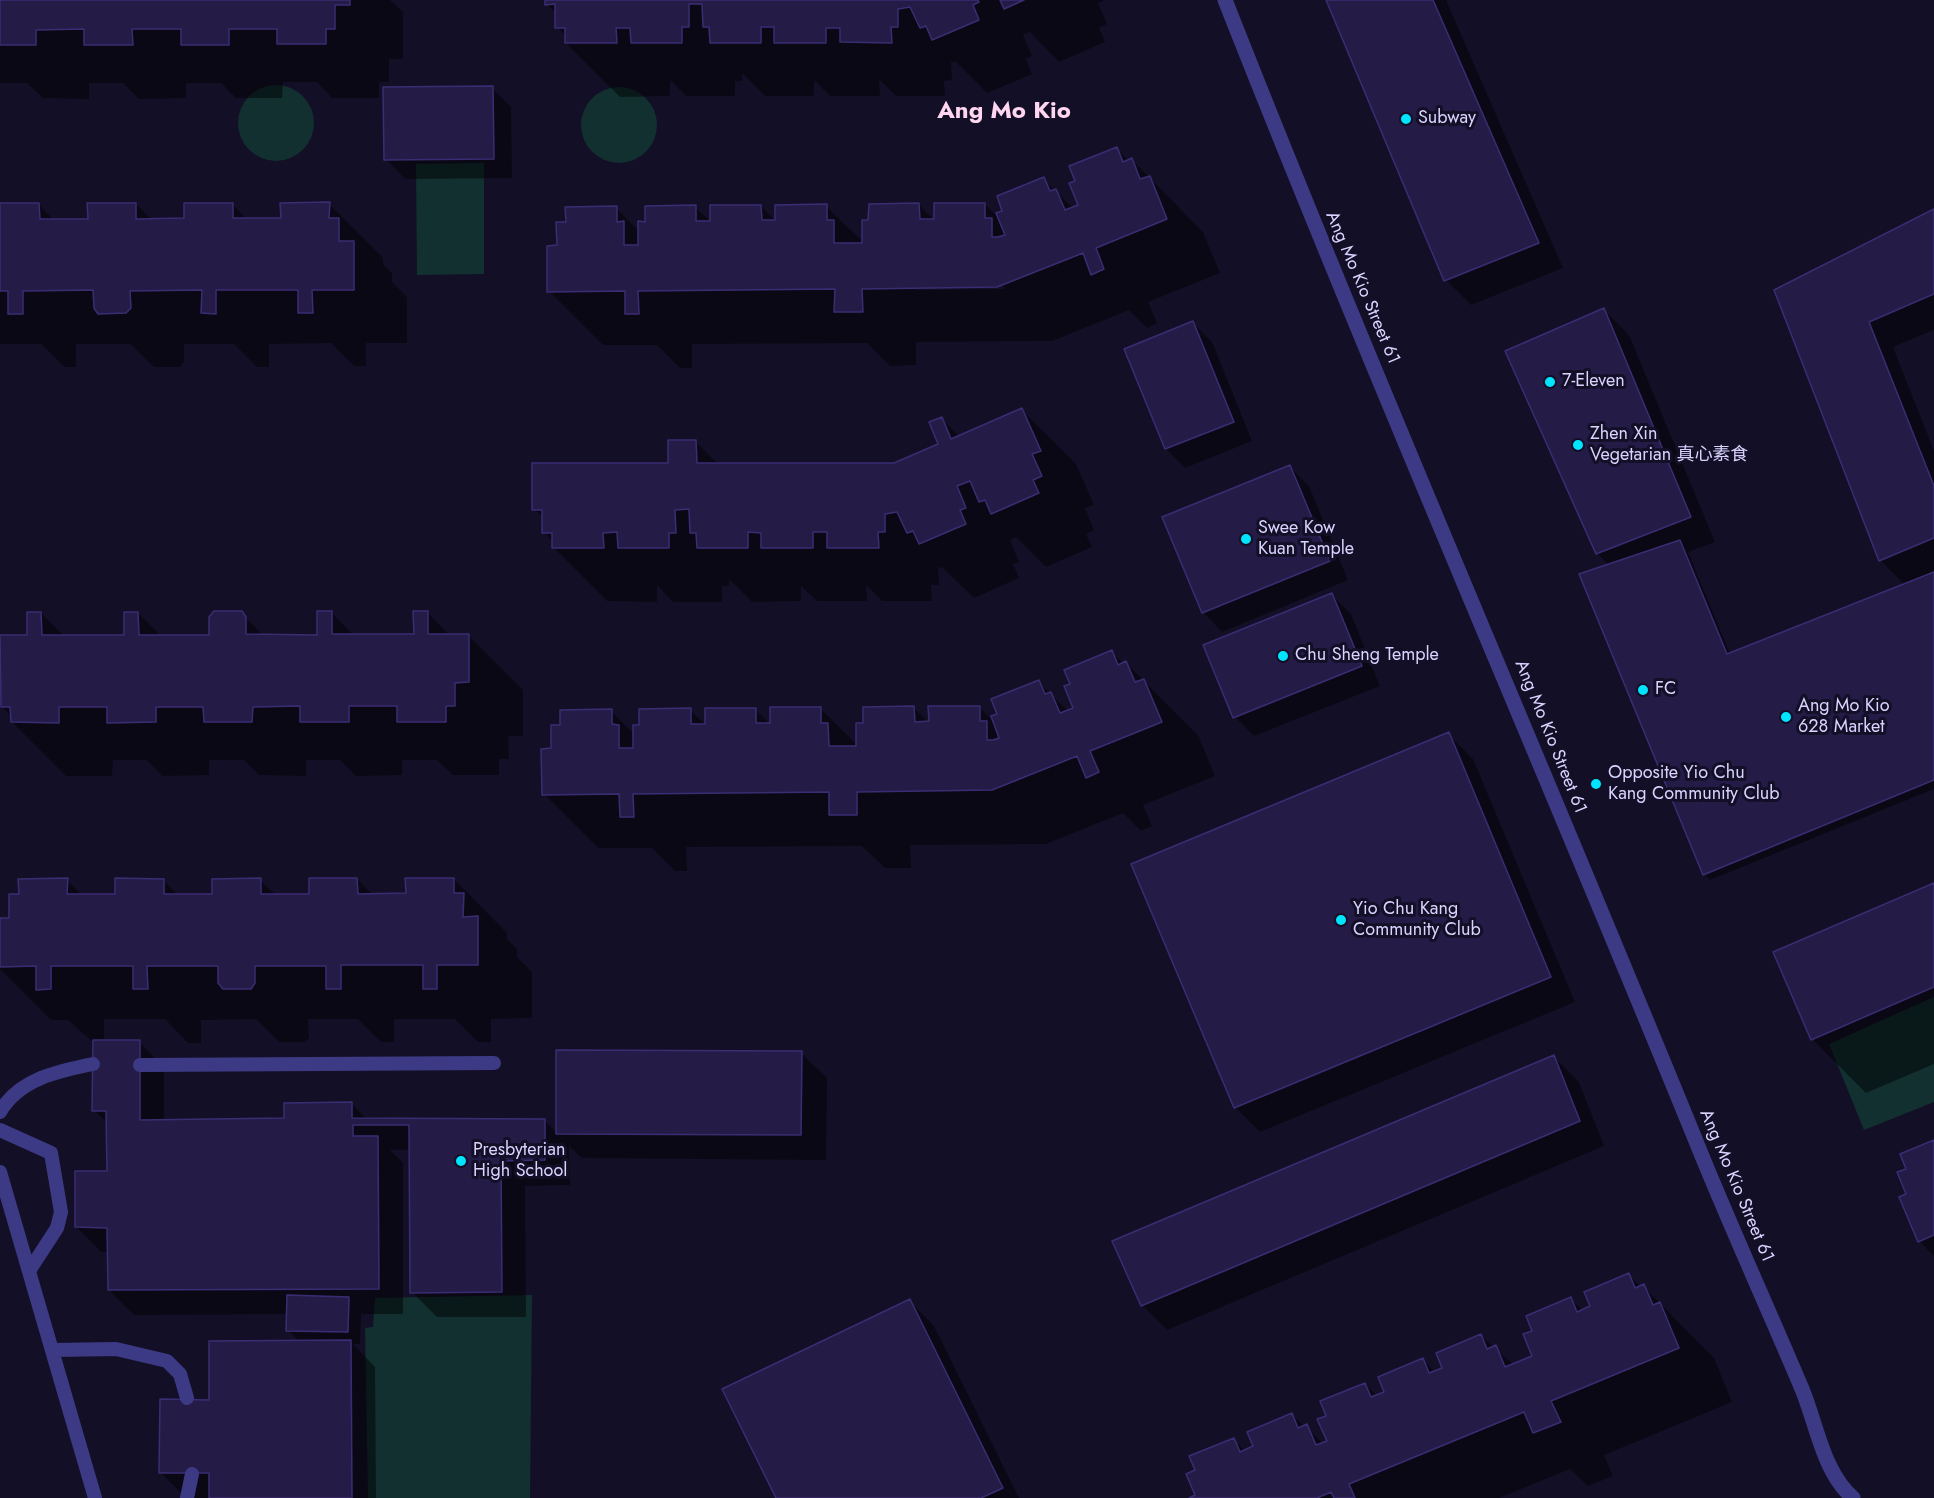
<!DOCTYPE html>
<meta charset="utf-8">
<style>
body{margin:0}
canvas{display:block;background:#130f26}
</style>
<canvas width="1934" height="1498"></canvas>
<script>
const ctx = document.querySelector('canvas').getContext('2d');
ctx.lineJoin = 'round';
function fillPath(path, color) {
  ctx.fillStyle = color;
  ctx.fill(path, 'evenodd');
}
function stroke(path, color, width, dash) {
  ctx.strokeStyle = color;
  ctx.lineWidth = width;
  ctx.lineCap = dash ? 'butt' : 'round';
  ctx.setLineDash(dash || []);
  ctx.stroke(path);
}
function write(font, color, halo, rows, align = 'center') {
  ctx.font = font + ' Jost,"Noto Sans SC",sans-serif';
  ctx.lineWidth = 6;
  ctx.setLineDash([]);
  ctx.textBaseline = 'middle';
  ctx.strokeStyle = halo;
  ctx.fillStyle = color;
  for (const [text, x, y, turn = 0] of rows) {
    ctx.save();
    ctx.translate(x, y);
    ctx.rotate((+turn || 0) * Math.PI / 180);
    ctx.textAlign = isNaN(turn) ? turn : align;
    if (halo) ctx.strokeText(text, 0, 0);
    ctx.fillText(text, 0, 0);
    ctx.restore();
  }
}
fillPath(new Path2D(`
 M238 123a38 38 0 1 1 76 0a38 38 0 1 1-76 0Z
 M581 125a38 38 0 1 1 76 0a38 38 0 1 1-76 0Z
 M 484,163 L 484,274 L 417,275 L 416,164 Z
 M 1934,997 L 1934,1102 L 1864,1130 L 1829,1044 Z
 M 532,1295 L 530,1498 L 368,1498 L 365,1328 L 373,1327 L 375,1298 Z`), '#12302f');
fillPath(new Path2D(`
 M 0,0 L 390,0 L 403,12 L 403,59 L 389,59 L 389,82 L 379,82 L 379,98 L 332,98 L 317,82 L 283,82 L 282,98 L 236,98 L 221,83 L 186,83 L 186,98 L 139,99 L 123,83 L 89,83 L 89,99 L 43,98 L 27,83 L 0,83 Z
 M 547,0 L 1105,0 L 1098,3 L 1107,24 L 1099,28 L 1105,42 L 1059,62 L 1030,32 L 1023,35 L 1032,56 L 1026,59 L 1032,74 L 987,93 L 956,62 L 951,62 L 952,80 L 944,81 L 945,96 L 896,96 L 879,79 L 880,96 L 830,96 L 814,80 L 814,96 L 765,96 L 742,73 L 742,81 L 735,81 L 735,96 L 686,96 L 670,80 L 670,96 L 620,97 L 566,43 L 566,36 L 557,27 L 557,14 L 547,4 Z
 M 1327,0 L 1446,0 L 1563,268 L 1471,305 L 1446,280 Z
 M 492,88 L 511,107 L 512,178 L 405,179 L 386,159 Z
 M 1117,149 L 1129,161 L 1131,159 L 1203,232 L 1220,273 L 1148,302 L 1157,323 L 1147,328 L 1129,310 L 1052,341 L 916,342 L 916,365 L 890,366 L 867,343 L 692,344 L 692,368 L 680,368 L 657,345 L 603,345 L 549,291 L 558,247 L 567,224 L 616,208 L 639,231 L 647,223 L 695,207 L 712,223 L 761,206 L 777,223 L 826,206 L 864,243 L 870,221 L 919,205 L 935,221 L 985,204 L 1000,219 L 1004,211 L 1043,179 L 1073,208 L 1080,206 L 1077,182 ZM 1004,286 L 1004,289 L 915,290 L 915,287 Z
 M 0,204 L 39,205 L 54,220 L 89,220 L 136,204 L 152,220 L 185,220 L 232,204 L 247,220 L 282,220 L 329,204 L 383,258 L 383,264 L 392,273 L 392,282 L 407,297 L 407,343 L 366,343 L 366,366 L 354,366 L 331,343 L 269,344 L 269,367 L 257,367 L 234,344 L 184,344 L 184,362 L 180,367 L 154,367 L 130,344 L 76,344 L 76,367 L 64,367 L 41,344 L 0,344 Z
 M 1934,211 L 1934,330 L 1893,347 L 1934,451 L 1934,789 L 1710,880 L 1704,874 L 1609,565 L 1597,553 L 1604,310 L 1629,335 L 1715,542 L 1688,552 L 1730,654 L 1905,585 L 1880,560 L 1776,291 Z
 M 1193,323 L 1212,342 L 1252,441 L 1185,468 L 1166,449 L 1126,350 Z
 M 1022,410 L 1076,464 L 1094,505 L 1085,508 L 1094,530 L 1086,534 L 1092,547 L 1046,567 L 1016,537 L 1010,540 L 1019,562 L 1013,564 L 1019,578 L 974,598 L 942,567 L 938,568 L 939,585 L 931,585 L 932,601 L 882,601 L 866,585 L 867,601 L 817,601 L 801,586 L 801,601 L 752,602 L 729,579 L 729,586 L 722,586 L 722,602 L 673,602 L 657,585 L 657,602 L 607,601 L 553,547 L 553,542 L 544,532 L 544,519 L 534,509 L 669,465 L 696,442 L 719,465 L 895,464 L 940,445 L 942,419 L 959,436 Z
 M 1290,467 L 1309,486 L 1348,580 L 1222,632 L 1203,612 Z
 M 1332,595 L 1351,614 L 1380,686 L 1254,736 L 1235,717 Z
 M 331,612 L 354,636 L 415,636 L 427,612 L 450,636 L 469,636 L 523,690 L 523,736 L 508,736 L 509,759 L 499,759 L 499,775 L 453,775 L 437,760 L 402,760 L 402,775 L 356,776 L 340,760 L 306,760 L 306,776 L 259,775 L 244,760 L 209,760 L 209,775 L 162,776 L 147,760 L 113,760 L 112,776 L 66,776 L 12,722 L 12,717 L 2,707 L 0,637 L 29,637 L 41,613 L 64,636 L 125,636 L 138,613 L 161,636 L 211,636 L 241,613 L 264,636 L 318,636 Z
 M 1111,652 L 1124,664 L 1126,663 L 1198,735 L 1215,776 L 1143,805 L 1152,826 L 1141,831 L 1123,813 L 1046,844 L 910,845 L 911,868 L 885,868 L 862,846 L 686,847 L 687,871 L 675,871 L 652,848 L 598,848 L 544,794 L 562,727 L 611,711 L 634,734 L 641,726 L 690,710 L 706,725 L 756,710 L 772,726 L 821,709 L 858,746 L 865,724 L 914,708 L 930,724 L 979,707 L 995,723 L 999,714 L 1038,682 L 1068,711 L 1075,709 L 1072,685 Z
 M 1448,734 L 1473,759 L 1575,1002 L 1260,1132 L 1235,1107 Z
 M 357,879 L 373,895 L 407,895 L 454,879 L 507,933 L 507,939 L 517,949 L 517,957 L 532,972 L 532,1018 L 491,1019 L 491,1042 L 478,1042 L 455,1019 L 394,1019 L 394,1042 L 381,1042 L 358,1019 L 308,1019 L 309,1038 L 305,1042 L 279,1042 L 256,1019 L 201,1020 L 201,1043 L 188,1043 L 165,1019 L 104,1019 L 104,1042 L 139,1042 L 164,1067 L 164,1121 L 286,1120 L 351,1103 L 367,1119 L 544,1120 L 557,1133 L 801,1053 L 827,1078 L 826,1160 L 582,1158 L 569,1146 L 570,1185 L 525,1186 L 526,1317 L 437,1317 L 412,1292 L 410,1150 L 390,1150 L 403,1163 L 403,1314 L 361,1314 L 360,1344 L 353,1344 L 375,1367 L 376,1498 L 186,1498 L 161,1473 L 211,1401 L 300,1342 L 288,1330 L 288,1314 L 134,1315 L 109,1290 L 109,1252 L 101,1252 L 76,1227 L 108,1173 L 108,1124 L 94,1110 L 94,1043 L 68,1020 L 51,1020 L 0,969 L 0,919 L 11,919 L 20,896 L 67,880 L 83,896 L 117,895 L 163,880 L 179,896 L 214,896 L 260,880 L 276,895 L 310,895 ZM 49,971 L 52,971 L 52,988 L 49,988 Z
 M 1934,884 L 1934,1064 L 1866,1093 L 1812,1039 Z
 M 1554,1057 L 1579,1082 L 1604,1146 L 1167,1330 L 1142,1305 Z
 M 1934,1142 L 1934,1256 L 1919,1241 L 1908,1195 L 1908,1170 Z
 M 1628,1275 L 1641,1287 L 1643,1286 L 1714,1358 L 1732,1402 L 1604,1455 L 1613,1476 L 1588,1486 L 1570,1469 L 1499,1498 L 1193,1498 L 1197,1496 L 1197,1471 L 1233,1439 L 1245,1451 L 1255,1447 L 1292,1415 L 1324,1444 L 1329,1442 L 1328,1417 L 1365,1384 L 1377,1396 L 1386,1393 L 1423,1360 L 1435,1372 L 1444,1369 L 1481,1336 L 1514,1365 L 1534,1356 L 1534,1331 L 1571,1299 L 1583,1311 L 1592,1307 Z
 M 909,1300 L 934,1326 L 1019,1498 L 777,1498 Z`), '#0007');
const building = new Path2D(`
 M 0,0 L 350,0 L 350,5 L 335,5 L 335,29 L 326,29 L 326,44 L 277,44 L 277,29 L 229,29 L 229,45 L 181,45 L 181,29 L 132,29 L 133,45 L 84,45 L 84,29 L 36,30 L 36,45 L 0,45 Z
 M 545,0 L 978,0 L 979,2 L 973,5 L 979,20 L 932,40 L 926,26 L 920,28 L 910,7 L 898,9 L 898,27 L 891,27 L 892,43 L 840,42 L 840,28 L 826,28 L 826,43 L 774,43 L 774,27 L 761,27 L 761,43 L 710,43 L 709,27 L 703,27 L 702,4 L 689,4 L 689,27 L 682,27 L 682,43 L 631,43 L 630,28 L 616,28 L 617,43 L 565,43 L 565,28 L 555,28 L 555,4 L 545,5 Z
 M 1000,0 L 1024,0 L 1004,9 Z
 M 1326,0 L 1433,0 L 1539,243 L 1444,281 Z
 M 493,86 L 494,159 L 384,160 L 383,87 Z
 M 1117,147 L 1123,162 L 1132,158 L 1140,179 L 1150,176 L 1167,219 L 1096,248 L 1104,269 L 1091,275 L 1083,253 L 997,287 L 862,289 L 863,312 L 834,312 L 835,289 L 638,291 L 639,314 L 625,314 L 625,291 L 547,292 L 547,246 L 557,245 L 556,222 L 566,222 L 565,207 L 617,206 L 617,222 L 624,221 L 624,245 L 638,245 L 638,221 L 645,222 L 645,206 L 696,205 L 696,221 L 710,221 L 710,205 L 761,205 L 762,220 L 775,220 L 775,205 L 827,204 L 827,220 L 834,220 L 834,243 L 862,243 L 862,220 L 868,220 L 869,204 L 919,203 L 920,219 L 934,219 L 934,203 L 985,203 L 985,218 L 992,218 L 992,237 L 998,237 L 1005,235 L 996,213 L 1002,211 L 997,196 L 1044,177 L 1050,191 L 1056,189 L 1065,210 L 1078,205 L 1069,183 L 1075,181 L 1069,166 Z
 M 330,202 L 329,218 L 339,218 L 339,241 L 354,241 L 354,290 L 312,290 L 313,313 L 298,313 L 298,290 L 216,290 L 216,314 L 201,313 L 202,290 L 130,291 L 131,308 L 126,313 L 98,314 L 94,308 L 93,290 L 23,291 L 23,314 L 8,314 L 8,291 L 0,291 L 0,203 L 39,203 L 40,219 L 88,219 L 87,203 L 136,203 L 136,219 L 184,218 L 184,203 L 233,203 L 233,218 L 281,218 L 280,203 Z
 M 1934,209 L 1934,294 L 1869,322 L 1934,486 L 1934,538 L 1879,561 L 1774,290 Z
 M 1604,308 L 1691,517 L 1596,554 L 1505,351 Z
 M 1193,321 L 1234,422 L 1165,449 L 1124,349 Z
 M 1022,408 L 1041,451 L 1032,454 L 1042,476 L 1033,480 L 1039,493 L 991,514 L 985,500 L 979,502 L 970,481 L 957,486 L 966,508 L 960,510 L 966,524 L 919,544 L 913,531 L 907,533 L 897,512 L 885,514 L 885,532 L 878,532 L 879,548 L 827,548 L 827,532 L 813,532 L 813,548 L 761,548 L 761,533 L 748,532 L 748,548 L 697,548 L 696,533 L 690,533 L 689,509 L 675,510 L 676,533 L 669,533 L 669,548 L 618,548 L 617,532 L 603,533 L 604,548 L 552,548 L 552,533 L 542,533 L 542,510 L 532,510 L 532,463 L 668,463 L 668,440 L 696,440 L 697,463 L 894,463 L 938,444 L 929,422 L 942,417 L 951,439 Z
 M 1290,465 L 1330,561 L 1202,613 L 1162,517 Z
 M 1680,540 L 1727,654 L 1934,572 L 1934,780 L 1703,875 L 1579,574 Z
 M 1332,593 L 1362,666 L 1233,718 L 1203,645 Z
 M 214,611 L 242,611 L 246,617 L 246,634 L 317,635 L 317,611 L 332,611 L 332,634 L 414,634 L 413,611 L 428,611 L 428,634 L 469,634 L 469,682 L 455,683 L 455,706 L 446,706 L 446,722 L 397,722 L 397,706 L 349,706 L 349,722 L 300,722 L 300,706 L 253,707 L 252,722 L 204,722 L 203,707 L 156,707 L 156,722 L 107,723 L 107,707 L 59,707 L 59,723 L 11,722 L 10,707 L 1,707 L 0,635 L 27,635 L 27,612 L 41,612 L 42,635 L 124,635 L 124,612 L 138,612 L 139,635 L 209,635 L 209,617 Z
 M 1112,650 L 1118,665 L 1126,661 L 1135,682 L 1144,679 L 1162,722 L 1090,751 L 1099,772 L 1086,778 L 1077,756 L 992,790 L 857,792 L 857,815 L 829,815 L 829,792 L 633,794 L 634,817 L 620,817 L 619,794 L 542,795 L 541,749 L 551,748 L 551,725 L 560,725 L 560,710 L 612,709 L 612,724 L 619,725 L 619,748 L 633,748 L 633,725 L 639,725 L 639,709 L 691,708 L 691,724 L 705,724 L 705,708 L 756,708 L 756,723 L 770,723 L 770,707 L 821,707 L 821,723 L 828,723 L 829,746 L 856,746 L 856,723 L 863,723 L 863,707 L 914,706 L 915,722 L 929,721 L 928,706 L 980,706 L 980,721 L 987,721 L 987,740 L 993,740 L 999,738 L 991,716 L 997,714 L 991,699 L 1039,680 L 1045,694 L 1051,692 L 1060,713 L 1073,708 L 1064,686 L 1070,684 L 1064,670 Z
 M 1449,732 L 1551,977 L 1234,1108 L 1131,864 Z
 M 68,878 L 67,894 L 115,894 L 115,878 L 164,879 L 164,894 L 212,894 L 212,879 L 261,878 L 261,894 L 309,894 L 309,878 L 357,878 L 358,894 L 406,893 L 405,878 L 454,878 L 454,893 L 464,893 L 463,917 L 478,916 L 478,965 L 437,965 L 437,989 L 423,989 L 423,965 L 341,965 L 341,989 L 326,989 L 326,966 L 255,966 L 255,983 L 251,989 L 223,989 L 218,983 L 218,966 L 147,966 L 148,989 L 133,989 L 133,966 L 51,966 L 51,989 L 36,990 L 36,966 L 0,967 L 0,918 L 9,918 L 9,894 L 19,894 L 18,879 Z
 M 1934,883 L 1934,987 L 1811,1040 L 1773,952 Z
 M 93,1040 L 140,1040 L 140,1120 L 284,1118 L 284,1103 L 352,1102 L 352,1118 L 545,1119 L 545,1160 L 501,1161 L 502,1292 L 410,1293 L 409,1125 L 353,1125 L 353,1136 L 378,1136 L 379,1289 L 108,1290 L 107,1228 L 75,1227 L 75,1171 L 107,1171 L 106,1111 L 92,1111 Z
 M 556,1050 L 802,1051 L 801,1135 L 556,1134 Z
 M 1554,1055 L 1580,1121 L 1141,1306 L 1112,1241 Z
 M 1934,1140 L 1934,1235 L 1918,1242 L 1899,1197 L 1906,1194 L 1897,1172 L 1906,1169 L 1900,1154 Z
 M 1629,1273 L 1635,1288 L 1644,1284 L 1653,1305 L 1660,1302 L 1679,1348 L 1551,1401 L 1561,1422 L 1533,1433 L 1524,1412 L 1349,1484 L 1355,1498 L 1334,1498 L 1331,1492 L 1317,1498 L 1189,1498 L 1195,1495 L 1186,1474 L 1195,1470 L 1189,1456 L 1234,1438 L 1240,1452 L 1253,1446 L 1247,1432 L 1292,1413 L 1298,1428 L 1307,1424 L 1316,1445 L 1327,1441 L 1317,1419 L 1326,1416 L 1320,1401 L 1365,1383 L 1371,1397 L 1384,1392 L 1378,1377 L 1423,1358 L 1429,1373 L 1442,1368 L 1436,1353 L 1481,1334 L 1487,1349 L 1496,1345 L 1505,1367 L 1532,1356 L 1523,1334 L 1532,1331 L 1526,1316 L 1571,1297 L 1577,1312 L 1590,1306 L 1584,1292 Z
 M 287,1295 L 349,1297 L 348,1332 L 286,1331 Z
 M 910,1299 L 1003,1488 L 981,1498 L 776,1498 L 722,1389 Z
 M 351,1340 L 352,1498 L 209,1498 L 209,1473 L 159,1473 L 160,1399 L 209,1400 L 209,1341 Z`);
fillPath(building, '#241b47');
stroke(building, '#3b2d73', 1.5);
stroke(new Path2D(`
 M 140,1065 L 494,1063
 M 0,1112 C 19,1079 58,1071 93,1064
 M 0,1130 L 51,1153 L 61,1212 L 57,1228 L 29,1271
 M 0,1172 L 95,1498
 M 53,1350 L 116,1349 L 167,1361 L 180,1374 L 187,1398
 M 187,1498 L 192,1474`), '#3d3a85', 14);
stroke(new Path2D(`
 M 1225,0 C 1378,388 1545,770 1702,1156 C 1734,1234 1769,1311 1802,1389 C 1817,1425 1823,1472 1853,1498`), '#3d3a85', 15);
for (const [x, y, r, color] of [
 [1406,119,6,"#00e5ff"],
 [1550,382,6,"#00e5ff"],
 [1578,445,6,"#00e5ff"],
 [1246,539,6,"#00e5ff"],
 [1283,656,6,"#00e5ff"],
 [1643,690,6,"#00e5ff"],
 [1786,717,6,"#00e5ff"],
 [1596,784,6,"#00e5ff"],
 [1341,920,6,"#00e5ff"],
 [461,1161,6,"#00e5ff"]
]) {
  const dot = new Path2D();
  dot.arc(x, y, r, 0, 2 * Math.PI);
  ctx.fillStyle = color;
  ctx.fill(dot);
  stroke(dot, '#130f26', 2);
}
write('18px', '#d9d4ff', '#130f26', [
 ["Subway",1418,119],
 ["7-Eleven",1562,382],
 ["Zhen Xin",1590,435],
 ["Vegetarian 真心素食",1590,456],
 ["Swee Kow",1258,529],
 ["Kuan Temple",1258,550],
 ["Chu Sheng Temple",1295,656],
 ["FC",1655,690],
 ["Ang Mo Kio",1798,707],
 ["628 Market",1798,728],
 ["Opposite Yio Chu",1608,774],
 ["Kang Community Club",1608,795],
 ["Yio Chu Kang",1353,910],
 ["Community Club",1353,931],
 ["Presbyterian",473,1151],
 ["High School",473,1172]
], 'left');
write('18px', '#d9d4ff', '#130f26', [
 ["Ang Mo Kio Street 61",1362,288,67],
 ["Ang Mo Kio Street 61",1550,737,68],
 ["Ang Mo Kio Street 61",1736,1186,67]
]);
write('bold 24px', '#ffd6f0', '#130f26', [
 ["Ang Mo Kio",1004,112]
]);
</script>
